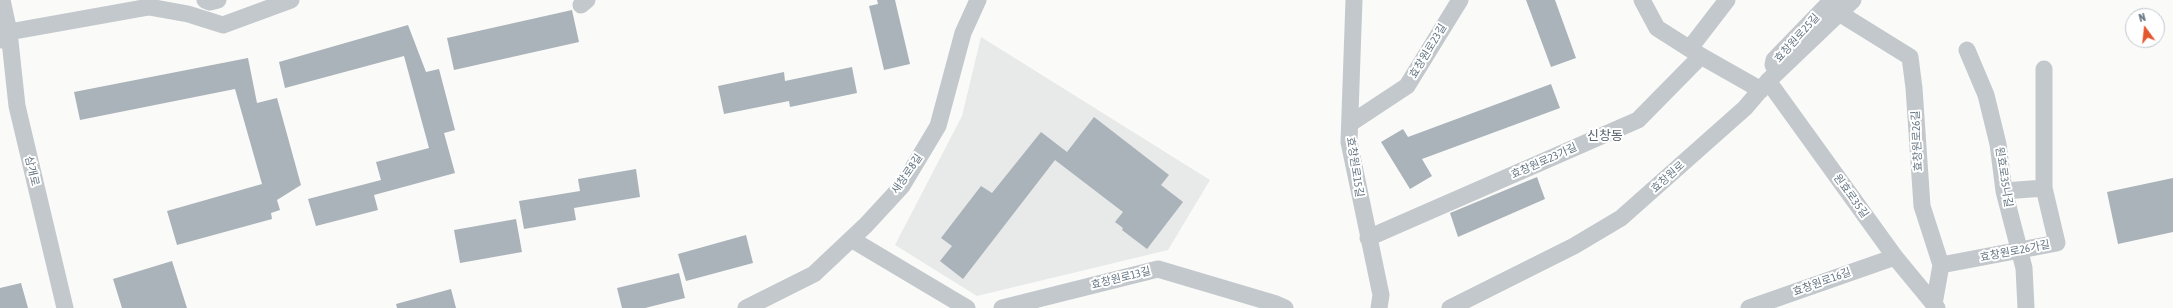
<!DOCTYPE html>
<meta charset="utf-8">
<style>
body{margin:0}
#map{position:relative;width:2173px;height:308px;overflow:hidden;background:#fafaf8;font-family:"Asap Condensed",sans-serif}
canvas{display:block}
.north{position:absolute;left:2125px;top:8px;width:40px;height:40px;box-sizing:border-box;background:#fff;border:1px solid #c1c8cd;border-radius:50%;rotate:345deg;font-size:11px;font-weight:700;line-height:16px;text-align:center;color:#657683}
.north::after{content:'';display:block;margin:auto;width:14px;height:18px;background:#e4572e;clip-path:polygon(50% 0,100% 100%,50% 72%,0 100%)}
</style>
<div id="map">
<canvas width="2173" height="308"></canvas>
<div class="north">N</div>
</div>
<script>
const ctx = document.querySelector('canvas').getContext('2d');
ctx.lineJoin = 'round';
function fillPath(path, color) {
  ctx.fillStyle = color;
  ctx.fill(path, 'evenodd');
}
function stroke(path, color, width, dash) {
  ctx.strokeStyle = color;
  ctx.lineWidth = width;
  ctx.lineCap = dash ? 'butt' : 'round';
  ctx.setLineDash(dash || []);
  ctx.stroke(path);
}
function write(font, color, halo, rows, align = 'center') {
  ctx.font = font + ' "Asap Condensed","Noto Sans KR",sans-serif';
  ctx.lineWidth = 4;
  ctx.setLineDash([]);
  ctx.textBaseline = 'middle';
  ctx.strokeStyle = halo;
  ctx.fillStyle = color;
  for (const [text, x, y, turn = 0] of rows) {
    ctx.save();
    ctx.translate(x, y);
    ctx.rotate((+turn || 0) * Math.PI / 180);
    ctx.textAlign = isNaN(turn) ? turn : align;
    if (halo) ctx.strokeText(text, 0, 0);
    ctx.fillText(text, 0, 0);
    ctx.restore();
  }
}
fillPath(new Path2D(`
 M 981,37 L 1210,180 L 1168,250 L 977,296 L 895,245 L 962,116 Z`), '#e8e9e9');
fillPath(new Path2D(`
 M 877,0 L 895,0 L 910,64 L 884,70 L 869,6 L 878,4 Z
 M 1526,0 L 1555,0 L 1576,58 L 1551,67 Z
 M 572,10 L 579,42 L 454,70 L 447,38 Z
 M 408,25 L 426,72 L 439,69 L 455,130 L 444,133 L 455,173 L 374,195 L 378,210 L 316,226 L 308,199 L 381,180 L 376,162 L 429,148 L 404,56 L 285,88 L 279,62 Z
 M 248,58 L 257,103 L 277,98 L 301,185 L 277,200 L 280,210 L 271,213 L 272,219 L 177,245 L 167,211 L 262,184 L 235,89 L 80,120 L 74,92 Z
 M 852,67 L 857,93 L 790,107 L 789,101 L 724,114 L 718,86 L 784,72 L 785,81 Z
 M 1551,84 L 1560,108 L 1422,159 L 1432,176 L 1410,189 L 1381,142 L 1403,129 L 1408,137 Z
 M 1094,117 L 1169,175 L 1161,185 L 1183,202 L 1147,249 L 1122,230 L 1123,228 L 1115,222 L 1123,212 L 1055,160 L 963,279 L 940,261 L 952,246 L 941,238 L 981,186 L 992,193 L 1041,132 L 1067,152 Z
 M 636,169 L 640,197 L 574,208 L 576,220 L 524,229 L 519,201 L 580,191 L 578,179 Z
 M 1537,177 L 1545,199 L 1458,237 L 1450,213 Z
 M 2173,178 L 2173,232 L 2118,244 L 2107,192 Z
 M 516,219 L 522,252 L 460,263 L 454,230 Z
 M 746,235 L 753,263 L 686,281 L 678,254 Z
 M 172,261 L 187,308 L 122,308 L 113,279 Z
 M 679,273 L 685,298 L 645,308 L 622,308 L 617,288 Z
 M 21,283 L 28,308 L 0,308 L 0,288 Z
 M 451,289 L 456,308 L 397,308 L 396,304 Z`), '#aab3b9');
stroke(new Path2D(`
 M 2,0 L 9,32 L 17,106 L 65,308
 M 205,0 L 210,2 L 218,0
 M 1354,0 L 1349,142 L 1381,295 L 1379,308
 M 1642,0 L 1657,28 L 1701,56 L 1761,90
 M 581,5 L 587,0
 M 1839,13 L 1910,57 L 1914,88 L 1922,206 L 1941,265 L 1934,304
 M 2,40 L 9,32 L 149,7 L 188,14 L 223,25 L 291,0
 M 1690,48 L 1727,0
 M 1967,50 L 1986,95 L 1998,144 L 2004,191 L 2024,268 L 2026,308
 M 1773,65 L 1774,60 L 1832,0
 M 1768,81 L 1895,257 L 1937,308
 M 1351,123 L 1407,86 L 1460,0
 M 2004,191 L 2044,188 L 2044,69
 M 1368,238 L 1638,120 L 1701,56
 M 851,239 L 967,308
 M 1941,265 L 2057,243 L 2044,188
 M 746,308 L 814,274 L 866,225 L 902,186 L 938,126 L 963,33 L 978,0
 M 1002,308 L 1158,269 L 1276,304 L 1285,308
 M 1450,308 L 1574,246 L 1621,218 L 1745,108 L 1768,81 L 1853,0
 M 1749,308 L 1895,257`), '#c3c8cc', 17);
write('11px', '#657683', '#fff', [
 ["효창원로25길",1797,38,-48],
 ["효창원로23길",1428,51,-59],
 ["효창원로26길",1917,141,-93],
 ["효창원로23가길",1544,161,-24],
 ["효창원로15길",1355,167,81],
 ["삼개로",32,171,77],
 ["새창로8길",907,174,-56],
 ["효창원로",1668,177,-42],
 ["원효로35나길",2004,177,81],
 ["원효로35길",1851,196,54],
 ["효창원로26가길",2015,251,-11],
 ["효창원로13길",1121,278,-14],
 ["효창원로16길",1822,282,-20]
]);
write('13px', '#57646e', '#fff', [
 ["신창동",1605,136]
]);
</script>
